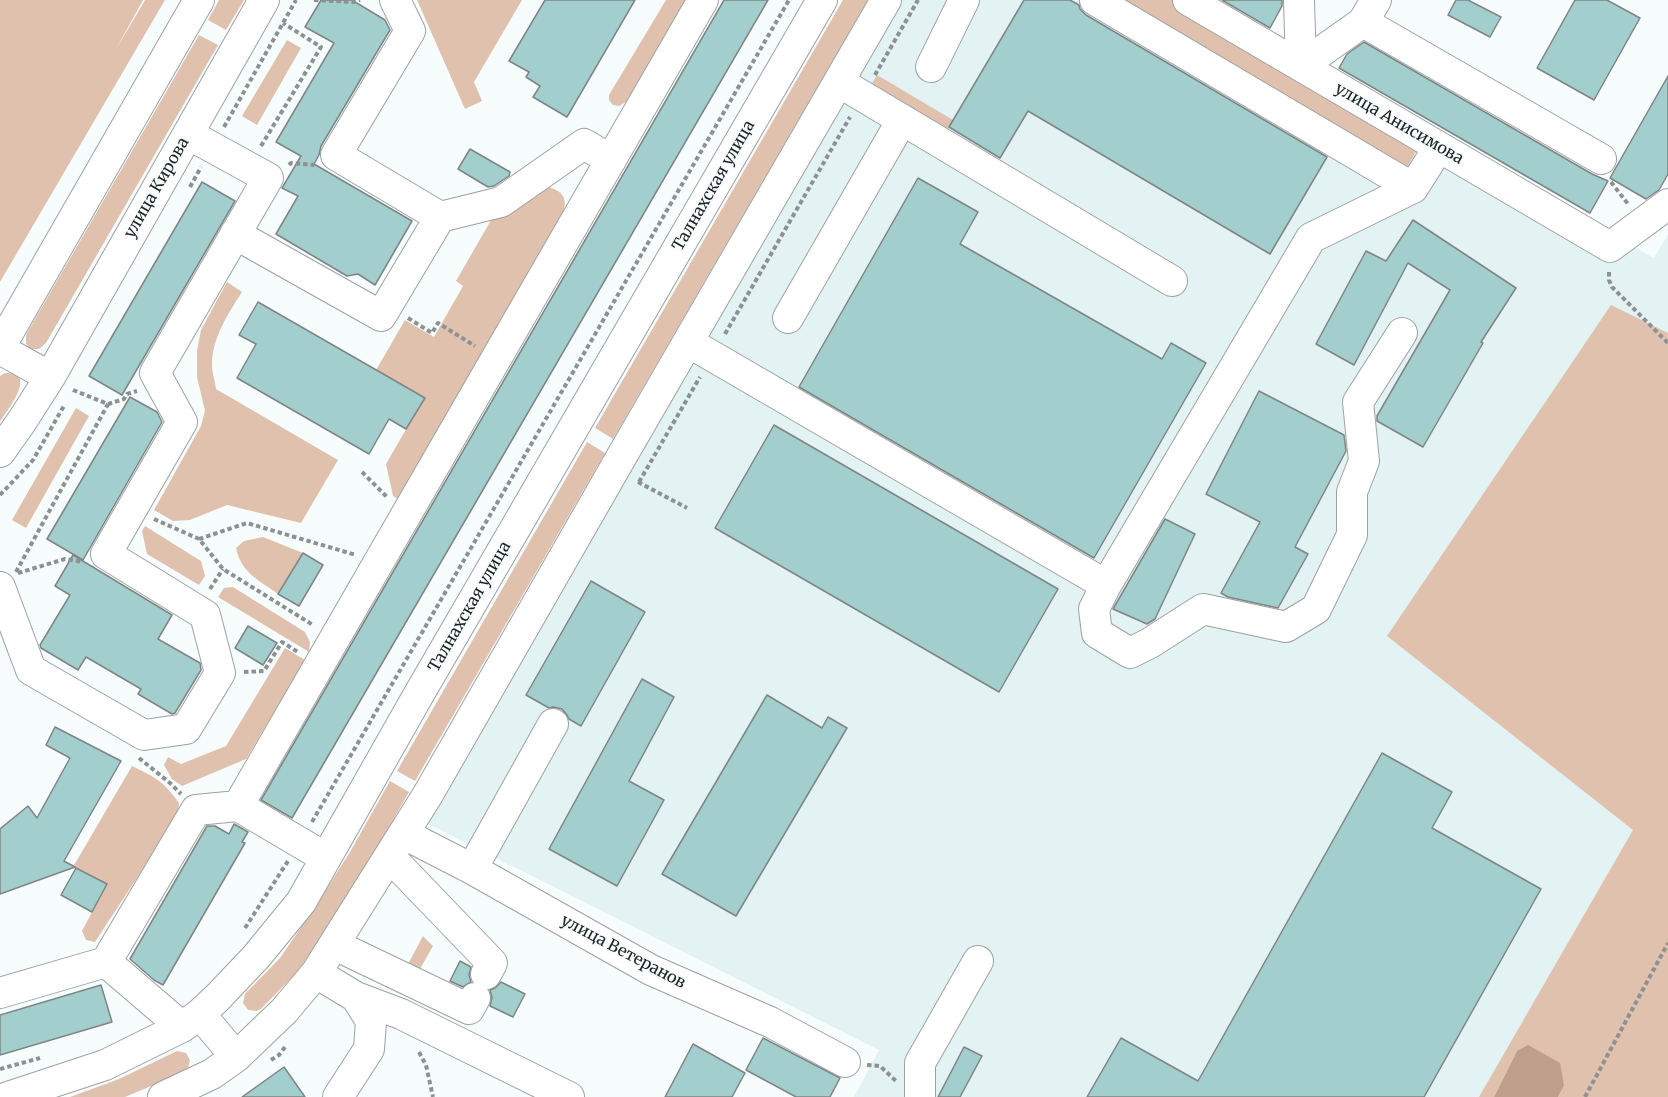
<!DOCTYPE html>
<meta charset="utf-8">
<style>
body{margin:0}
canvas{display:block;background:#f7fdfd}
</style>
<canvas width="1668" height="1097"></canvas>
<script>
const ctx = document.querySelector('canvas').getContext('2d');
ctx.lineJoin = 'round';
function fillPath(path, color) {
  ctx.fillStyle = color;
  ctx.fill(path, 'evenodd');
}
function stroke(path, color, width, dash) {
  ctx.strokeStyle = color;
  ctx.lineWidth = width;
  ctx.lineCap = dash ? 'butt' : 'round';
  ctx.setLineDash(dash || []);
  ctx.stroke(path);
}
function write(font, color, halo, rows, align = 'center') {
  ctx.font = font + ' Merriweather,serif';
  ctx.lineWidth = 4.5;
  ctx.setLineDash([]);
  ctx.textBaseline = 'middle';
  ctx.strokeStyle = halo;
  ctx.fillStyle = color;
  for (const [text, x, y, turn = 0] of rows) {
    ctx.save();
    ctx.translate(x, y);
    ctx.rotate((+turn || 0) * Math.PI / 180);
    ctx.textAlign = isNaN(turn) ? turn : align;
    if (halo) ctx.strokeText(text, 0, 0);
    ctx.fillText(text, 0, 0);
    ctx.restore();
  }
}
fillPath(new Path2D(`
 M 892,0 L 1198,0 L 1446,144 L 1654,258 L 1668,234 L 1668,758 L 1512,1097 L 854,1097 L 879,1050 L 428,824 L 698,339 Z`), '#e3f2f2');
fillPath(new Path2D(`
 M 0,0 L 143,0 L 115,51 L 145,0 L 165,0 L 0,282 Z
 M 219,0 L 244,0 L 226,30 L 208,20 Z
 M 417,0 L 522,0 L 474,82 L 482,101 L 465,109 Z
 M 666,0 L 687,0 L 626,102 L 619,106 L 613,105 L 609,100 L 609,95 Z
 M 843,0 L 868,0 L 613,439 L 595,428 Z
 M 1113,0 L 1171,0 L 1419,146 L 1405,171 Z
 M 199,35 L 218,45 L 46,343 L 39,349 L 31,349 L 26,344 L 26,336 L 27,333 Z
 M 287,40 L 301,48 L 257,125 L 242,116 Z
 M 877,75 L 953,120 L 947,130 L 871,85 Z
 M 546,186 C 567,192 568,201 561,220 L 398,499 L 393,496 L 386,464 L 424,398 L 376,370 L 405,320 L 434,337 L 463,286 L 456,281 L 494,215 Z
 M 227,282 L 242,292 C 228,314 212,338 212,365 C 212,373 215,381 216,389 L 338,460 L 301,523 L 227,505 L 190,520 L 173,521 L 154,510 L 201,426 L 205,411 L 197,377 L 197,351 L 201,330 Z
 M 1611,305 L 1668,333 L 1668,1097 L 1558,1097 L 1564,1086 L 1517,1051 L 1494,1097 L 1479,1097 L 1633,830 L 1387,636 Z
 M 5,373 C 39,372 7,410 0,422 L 0,376 Z
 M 76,408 L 89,416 L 26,528 L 12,520 Z
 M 587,442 L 605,453 L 415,781 L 397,771 Z
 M 145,526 L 201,561 L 205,576 L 199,585 L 147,554 L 142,531 Z
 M 263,537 L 303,553 L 278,594 C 259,580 241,573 236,548 L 244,541 Z
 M 233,587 L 305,632 L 310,642 L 309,652 L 218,597 L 224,588 Z
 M 285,648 L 305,660 L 246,759 L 182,786 L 172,779 L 164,765 L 168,757 L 181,764 L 226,746 Z
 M 132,766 C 157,778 163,781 179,803 L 178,815 L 95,942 L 86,940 L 82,931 L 107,884 L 73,867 Z
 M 390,781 L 409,792 L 368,864 L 305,961 L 296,973 L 261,1009 L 257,1011 L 248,1010 L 243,1003 L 245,994 L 280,958 L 317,904 L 350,852 Z
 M 423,936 L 433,946 L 420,969 L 407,966 Z
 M 177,1051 L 186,1053 L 190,1060 L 188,1068 L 182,1073 L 125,1097 L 70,1097 L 119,1079 Z`), '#e0c1ae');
fillPath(new Path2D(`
 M 1528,1045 L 1560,1063 L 1564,1086 L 1558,1097 L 1494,1097 L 1517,1051 Z`), '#bf9f8c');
const building = new Path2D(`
 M 321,0 L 352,0 L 385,20 L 390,30 L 321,146 L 319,155 L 314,164 L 412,221 L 375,285 L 358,274 L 347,276 L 276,234 L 298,196 L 282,188 L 301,156 L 276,142 L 334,43 L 305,27 Z
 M 545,0 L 635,0 L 567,117 L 533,97 L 540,86 L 526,77 L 529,72 L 509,61 Z
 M 724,0 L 768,0 L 292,818 L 261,800 Z
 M 1024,0 L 1070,0 L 1079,5 L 1080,9 L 1086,15 L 1327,157 L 1270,254 L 1028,111 L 1000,158 L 949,127 Z
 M 1222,0 L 1282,0 L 1282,6 L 1270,28 Z
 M 1456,0 L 1468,0 L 1501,17 L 1490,37 L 1448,15 Z
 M 1575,0 L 1607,0 L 1640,18 L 1594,100 L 1537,68 Z
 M 1364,42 L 1592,174 L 1608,181 L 1590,213 L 1339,68 L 1347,54 Z
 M 1668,76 L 1668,174 L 1659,190 L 1646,199 L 1610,178 Z
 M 470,149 L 510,172 L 509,176 L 494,186 L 488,187 L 458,169 Z
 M 918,178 L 978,212 L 960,244 L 1162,359 L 1171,343 L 1206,363 L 1094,558 L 799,387 Z
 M 202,182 L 235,201 L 122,395 L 89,376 Z
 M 1413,220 L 1516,288 L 1481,342 L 1483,343 L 1423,447 L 1377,421 L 1377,416 L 1450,290 L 1408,263 L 1354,365 L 1316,344 L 1366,251 L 1386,261 Z
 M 258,302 L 425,398 L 406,429 L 389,419 L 369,454 L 237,378 L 256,344 L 239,335 Z
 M 1259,391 L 1344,435 L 1346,451 L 1295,547 L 1308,554 L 1278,608 L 1228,597 L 1221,593 L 1260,522 L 1206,494 Z
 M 130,397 L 157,412 L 162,422 L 83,560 L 47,539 Z
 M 774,425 L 1058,589 L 999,692 L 715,528 Z
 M 1165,519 L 1195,534 L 1155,619 L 1147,624 L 1113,609 Z
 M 303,553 L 323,565 L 299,606 L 278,594 Z
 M 73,555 L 172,615 L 158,639 L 200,663 L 201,670 L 175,713 L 172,714 L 138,694 L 141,689 L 86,657 L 78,670 L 41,648 L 40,645 L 70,595 L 55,586 Z
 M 591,581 L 645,612 L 581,726 L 569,719 L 567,715 L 562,709 L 553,707 L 549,708 L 526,695 Z
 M 248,626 L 277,643 L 263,665 L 235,648 Z
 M 642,679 L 674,697 L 629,781 L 664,800 L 617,886 L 549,849 Z
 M 767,695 L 822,728 L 828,717 L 847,728 L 736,916 L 662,874 Z
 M 55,727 L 121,761 L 64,861 L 75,867 L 0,894 L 0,829 L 28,806 L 37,818 L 70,758 L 46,745 Z
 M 1382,753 L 1452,792 L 1432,828 L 1541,889 L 1424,1097 L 1087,1097 L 1121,1038 L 1198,1081 Z
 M 234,824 L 248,832 L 242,842 L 245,843 L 163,985 L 154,980 L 130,959 L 207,826 L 215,826 L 229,834 Z
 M 76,868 L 107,884 L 92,912 L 61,895 Z
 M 460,961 L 471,967 L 469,975 L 471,982 L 463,987 L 450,981 Z
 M 501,982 L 525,994 L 513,1017 L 490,1006 L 492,998 L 490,990 L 495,988 Z
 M 101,985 L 112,1022 L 0,1055 L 0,1015 Z
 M 763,1038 L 840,1078 L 830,1097 L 796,1097 L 746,1070 Z
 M 693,1044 L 745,1073 L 732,1097 L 665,1097 Z
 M 964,1047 L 982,1056 L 960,1097 L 938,1097 Z
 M 284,1067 L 305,1097 L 242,1097 Z`);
fillPath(building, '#a2cecd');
stroke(building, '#7f8584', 1.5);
const minor = new Path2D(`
 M 395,0 L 410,31 L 336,155 L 440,217 L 501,202 L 584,144 L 611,160
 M 1095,0 L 1413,188
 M 1188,0 L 1610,247 L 1668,204
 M 1299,0 L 1301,66
 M 1363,22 L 1601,159
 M 1301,66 L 1363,22 L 1376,0
 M 931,67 L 964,0
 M 839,82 L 1172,281
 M 235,234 L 381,316 L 440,217
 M 788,318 L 902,120
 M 1402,333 L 1358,402 L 1364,461 L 1352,492 L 1352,535 L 1316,609 L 1286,627 L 1203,609 L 1150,643 L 1130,653 L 1097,633 L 1094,609 L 1106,585 L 1311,238 L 1413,188 L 1439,147
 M 688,342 L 1106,585
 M 0,347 L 199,0
 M 0,349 L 50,377
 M 0,452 L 22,421 L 50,377 L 264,0
 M 0,587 L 31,670 L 144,735 L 186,729 L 220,673 L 205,615 L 106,554 L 182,422 L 155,373 L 268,178 L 188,134
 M 238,806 L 703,0
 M 404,834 L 472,869 L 651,970 L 770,1022 L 845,1062
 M 390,857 L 492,963 L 486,974
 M 472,869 L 553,724
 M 335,945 L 469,1009 L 475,998
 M 106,962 L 182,1027
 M 316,973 L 356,997 L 401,1014 L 569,1097
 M 0,993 L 106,962 L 196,810 L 238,806 L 326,858
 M 200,1014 L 236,1057
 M 8,1097 L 105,1065 L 182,1027 L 200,1014 L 218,997 L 256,957 L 301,902 L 419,694 L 822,0
 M 163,1097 L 212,1074 L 236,1057 L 284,1011 L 316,973 L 427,796 L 623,454 L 886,0
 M 338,1097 L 369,1049 L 371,1021 L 356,997
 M 920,1097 L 920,1063 L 978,961`);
stroke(minor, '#9ca2a2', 32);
stroke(new Path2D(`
 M 314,0 L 354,2 L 360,0
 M 875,75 L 918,0
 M 224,127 L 296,0
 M 261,146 L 321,47 L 283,23
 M 289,165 L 291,163 L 314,165
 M 1611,182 L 1628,204
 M 190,187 L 201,167
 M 1609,272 L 1609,280 L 1612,287 L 1668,343
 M 408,318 L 432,333 L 438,323 L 475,346
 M 725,334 L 850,117
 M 73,390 L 108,404 L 124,399 L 127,394 L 137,391
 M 362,472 L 388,498
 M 638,482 L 687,508
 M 639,482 L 700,377
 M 0,495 L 33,460 L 65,404
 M 154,519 L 199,539 L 223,569 L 313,625
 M 199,539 L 247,523 L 356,555
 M 16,572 L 108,404
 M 18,573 L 65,559 L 83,562
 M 210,589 L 223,569
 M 244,672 L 264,671 L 282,642 L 298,652
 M 139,758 L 170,783 L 181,794
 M 312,822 L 789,0
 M 245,928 L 288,861
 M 419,1052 L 426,1065 L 433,1097
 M 271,1060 L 279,1055 L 285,1047
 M 867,1065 L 880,1066 L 896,1081
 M 0,1069 L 40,1058
 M 1585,1097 L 1668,943`), '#8d9191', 4, [4.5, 3]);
stroke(minor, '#fff', 30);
write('16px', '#1f2121', '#f7fdfd', [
 ["улица Анисимова",1399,124,30],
 ["Талнахская улица",714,186,-60],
 ["улица Кирова",157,188,-60],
 ["Талнахская улица",470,607,-60],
 ["улица Ветеранов",623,952,28]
]);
</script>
